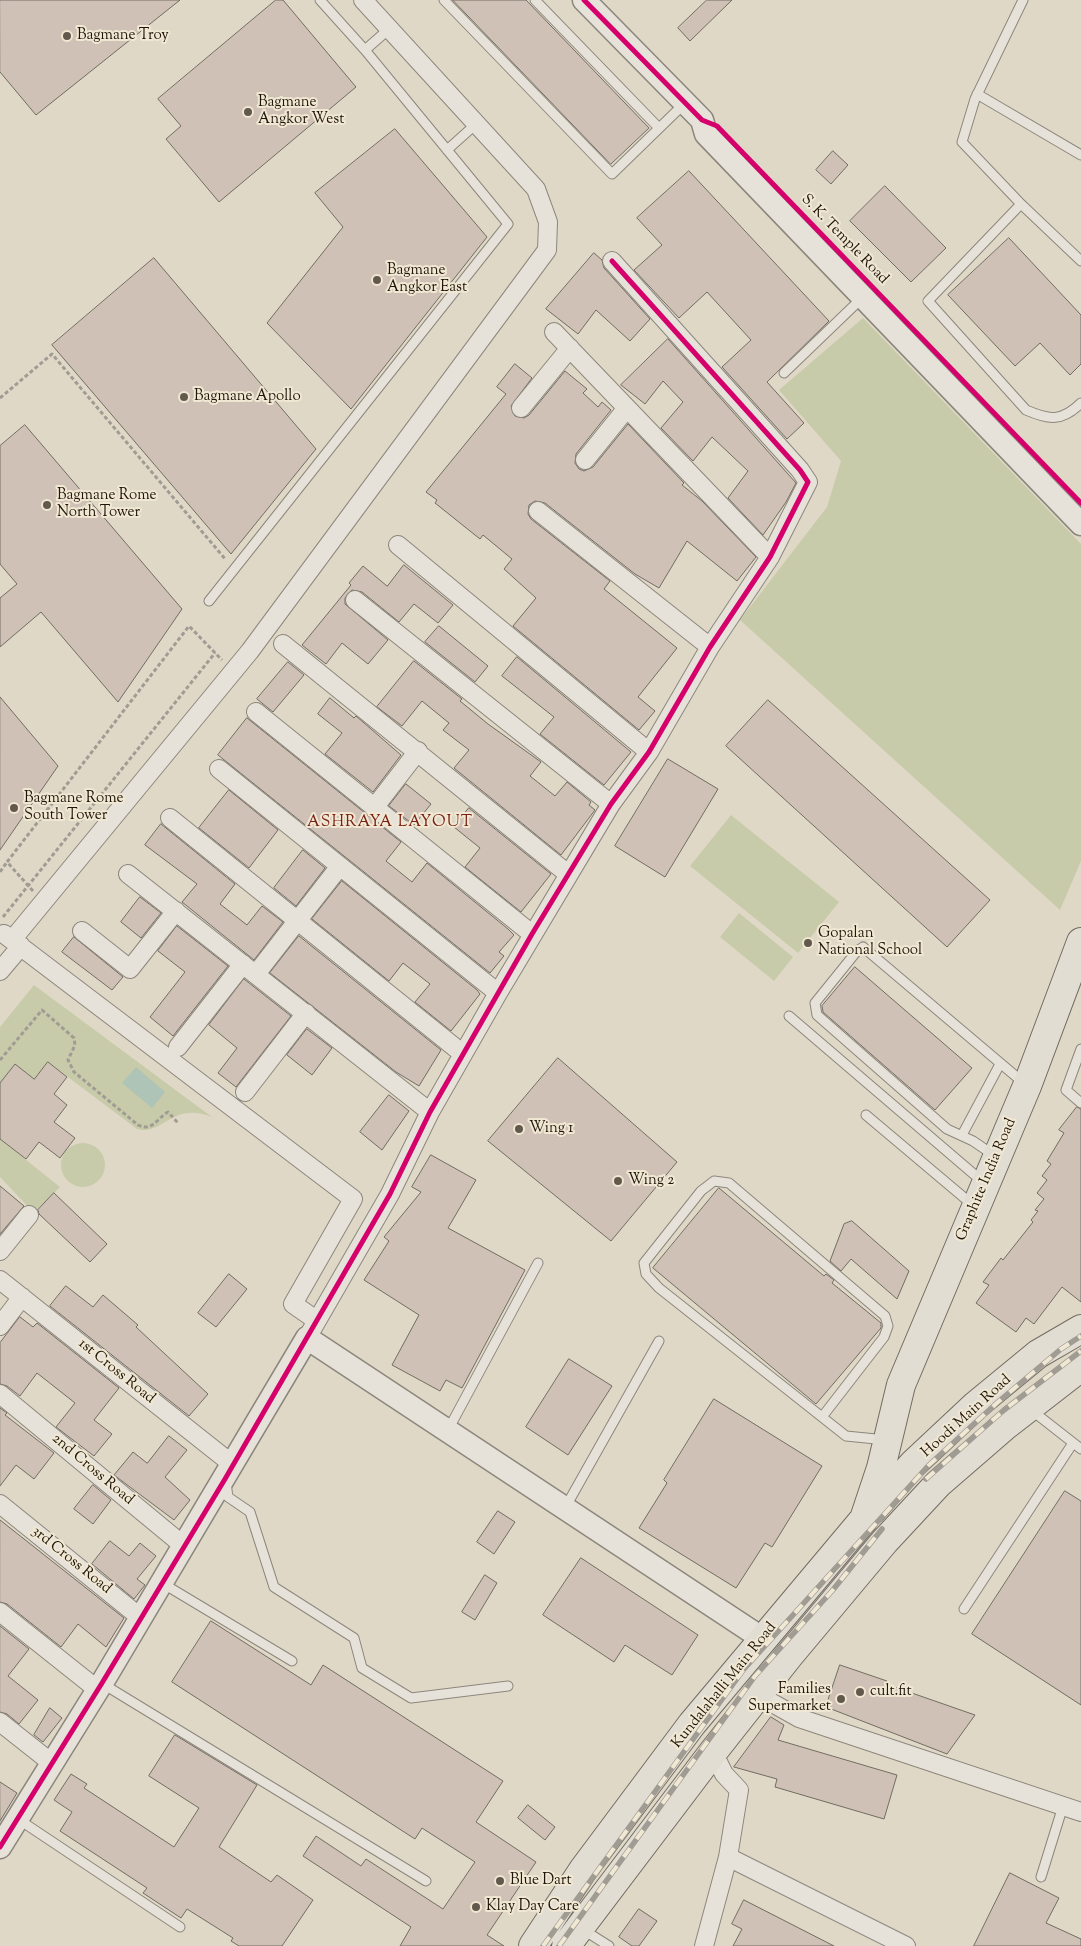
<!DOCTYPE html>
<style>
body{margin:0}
canvas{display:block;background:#e0d8c6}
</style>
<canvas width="1081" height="1946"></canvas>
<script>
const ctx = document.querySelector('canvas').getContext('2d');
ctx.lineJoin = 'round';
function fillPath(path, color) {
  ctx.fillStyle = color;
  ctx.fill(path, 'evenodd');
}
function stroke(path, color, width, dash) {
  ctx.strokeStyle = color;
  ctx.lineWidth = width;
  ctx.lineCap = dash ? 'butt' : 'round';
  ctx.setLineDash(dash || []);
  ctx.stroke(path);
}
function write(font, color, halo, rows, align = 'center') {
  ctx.font = font + ' "Sorts Mill Goudy",serif';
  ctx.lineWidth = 4;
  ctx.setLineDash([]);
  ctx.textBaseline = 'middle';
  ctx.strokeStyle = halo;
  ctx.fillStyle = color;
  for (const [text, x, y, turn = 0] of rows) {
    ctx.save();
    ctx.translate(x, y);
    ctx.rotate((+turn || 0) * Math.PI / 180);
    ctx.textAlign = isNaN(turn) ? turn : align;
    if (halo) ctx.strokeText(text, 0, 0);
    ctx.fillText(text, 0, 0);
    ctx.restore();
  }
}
fillPath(new Path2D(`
 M 863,318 L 1081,544 L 1081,861 L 1060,910 L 740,620 L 827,507 L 841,461 L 779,390 Z
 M 731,815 L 839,902 L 798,953 L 690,866 Z
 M 739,913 L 793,957 L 774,981 L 720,937 Z
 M 34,985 L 212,1117 C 171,1101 164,1136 137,1129 L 48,1062 L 34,1079 L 15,1064 L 0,1083 L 0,1027 Z
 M 0,1139 L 60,1187 L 34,1213 L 0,1177 Z
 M61 1165a22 22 0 1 1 44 0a22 22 0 1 1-44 0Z`), '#c8cba9');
fillPath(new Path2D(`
 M 136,1067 L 165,1092 L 152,1108 L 122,1083 Z`), '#aec4b7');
const building = new Path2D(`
 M 0,0 L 180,0 L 36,115 L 0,72 Z
 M 276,0 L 283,0 L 356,87 L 219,202 L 166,139 L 181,126 L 158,99 Z
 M 453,0 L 526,0 L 649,128 L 611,164 Z
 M 707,0 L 732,0 L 690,41 L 678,28 Z
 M 395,129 L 487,237 L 351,409 L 267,323 L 343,227 L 315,193 Z
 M 833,151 L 848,165 L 831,184 L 816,170 Z
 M 689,171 L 829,321 L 767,382 L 804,423 L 787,439 L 722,367 L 751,340 L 707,292 L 679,318 L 634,270 L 662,245 L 637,218 Z
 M 885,186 L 946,248 L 911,282 L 850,221 Z
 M 1009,238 L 1081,315 L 1081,364 L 1070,375 L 1040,343 L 1015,366 L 948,295 Z
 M 594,253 L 602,260 L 604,268 L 650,319 L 630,341 L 596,310 L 578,334 L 546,309 Z
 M 154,258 L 316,449 L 231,554 L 52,345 Z
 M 668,339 L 796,483 L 786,502 L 763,535 L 728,498 L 748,471 L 712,437 L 693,461 L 661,428 L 683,402 L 663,381 L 645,404 L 621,385 Z
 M 515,364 L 532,378 L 511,406 L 515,416 L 524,418 L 529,415 L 565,371 L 587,389 L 583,393 L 598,407 L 602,402 L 611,410 L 576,454 L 575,463 L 579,469 L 584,471 L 593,467 L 628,424 L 684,483 L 682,485 L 702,501 L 756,557 L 737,581 L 687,541 L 659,588 L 635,574 L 545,503 L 535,501 L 529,505 L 528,514 L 531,519 L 610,581 L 604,589 L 677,648 L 638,697 L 655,711 L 639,730 L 513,626 L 536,598 L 504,569 L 512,559 L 483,535 L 480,539 L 435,503 L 437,500 L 426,492 L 506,394 L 497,387 Z
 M 25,425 L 182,609 L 118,702 L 41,612 L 0,647 L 0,598 L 17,584 L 0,564 L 0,446 Z
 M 404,565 L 453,605 L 438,623 L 414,604 L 399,622 L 362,592 L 352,590 L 345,598 L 345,604 L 388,640 L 368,664 L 342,643 L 326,664 L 302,645 L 351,585 L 349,583 L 363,566 L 387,586 Z
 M 439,626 L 488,666 L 475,682 L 425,642 Z
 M 517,657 L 631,752 L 604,785 L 540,734 L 554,717 L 502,676 Z
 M 414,661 L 462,699 L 460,701 L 488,724 L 541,762 L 530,776 L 555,796 L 567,782 L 591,802 L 589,805 L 595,810 L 561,855 L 454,768 L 469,750 L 443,730 L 449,723 L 422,701 L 402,726 L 377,707 Z
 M 288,662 L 304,675 L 273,712 L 257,699 Z
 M 0,697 L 58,766 L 0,850 Z
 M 330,698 L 354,718 L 356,716 L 401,755 L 373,792 L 325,754 L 342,733 L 318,714 Z
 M 768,700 L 990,900 L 947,947 L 726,746 Z
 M 247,718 L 401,842 L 386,861 L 412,882 L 427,863 L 508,929 L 514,935 L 499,952 L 504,956 L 490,973 L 218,755 Z
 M 668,759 L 718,789 L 665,877 L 615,846 Z
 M 406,784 L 431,804 L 414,825 L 389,806 Z
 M 229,790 L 278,830 L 249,868 L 199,828 Z
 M 469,808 L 551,874 L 521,912 L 465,867 L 480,848 L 454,827 Z
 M 161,824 L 235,884 L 220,904 L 247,925 L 262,906 L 283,922 L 254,960 L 182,902 L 197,884 L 145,845 Z
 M 303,850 L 325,868 L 296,906 L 274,888 Z
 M 342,881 L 477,990 L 480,994 L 451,1031 L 415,1002 L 430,984 L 403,963 L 389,981 L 312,919 Z
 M 140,897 L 161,913 L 141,938 L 121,922 Z
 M 177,926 L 228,966 L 173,1036 L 150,1017 L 185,972 L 158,951 Z
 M 299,936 L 441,1050 L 419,1086 L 396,1072 L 270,973 Z
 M 74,937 L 123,977 L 112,990 L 62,952 Z
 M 855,967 L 972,1068 L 935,1110 L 823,1012 L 822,1006 Z
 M 244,979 L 291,1016 L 236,1087 L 218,1073 L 237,1048 L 209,1025 Z
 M 307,1029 L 332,1048 L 312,1075 L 287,1055 Z
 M 558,1058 L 677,1162 L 611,1241 L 488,1141 Z
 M 48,1062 L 67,1077 L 54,1094 L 67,1105 L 54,1122 L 75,1138 L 60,1158 L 39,1142 L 26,1159 L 0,1139 L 0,1083 L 15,1064 L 34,1079 Z
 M 389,1095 L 409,1111 L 382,1150 L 360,1132 Z
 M 1077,1107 L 1081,1109 L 1081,1302 L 1062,1287 L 1034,1324 L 1026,1318 L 1016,1332 L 976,1303 L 989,1285 L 983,1282 L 1001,1258 L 1003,1260 L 1033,1222 L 1031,1220 L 1038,1211 L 1035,1210 L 1044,1199 L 1037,1193 L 1047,1180 L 1042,1176 L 1051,1164 L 1047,1161 L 1064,1133 L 1059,1130 Z
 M 431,1155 L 476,1180 L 448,1228 L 525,1270 L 462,1388 L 446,1380 L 440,1391 L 392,1365 L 419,1315 L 364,1280 L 389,1241 L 384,1237 L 421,1192 L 412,1187 Z
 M 0,1186 L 24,1206 L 0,1234 Z
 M 719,1188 L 824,1276 L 826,1274 L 834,1280 L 832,1283 L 881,1323 L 881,1328 L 816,1404 L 653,1268 Z
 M 54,1193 L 107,1244 L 90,1262 L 39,1214 L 38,1210 Z
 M 852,1221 L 909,1271 L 897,1299 L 851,1259 L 841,1271 L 830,1261 L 844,1224 Z
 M 229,1274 L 247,1289 L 216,1327 L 198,1313 Z
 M 66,1286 L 93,1307 L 103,1295 L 138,1325 L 136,1327 L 208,1394 L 189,1416 L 50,1306 Z
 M 20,1317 L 33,1327 L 37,1323 L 119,1388 L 94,1420 L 112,1434 L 94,1456 L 56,1427 L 75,1403 L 37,1373 L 20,1396 L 7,1386 L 0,1384 L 0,1343 Z
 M 569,1359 L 612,1386 L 568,1455 L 526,1427 Z
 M 714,1399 L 822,1466 L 772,1547 L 765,1543 L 736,1588 L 639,1528 L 667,1483 L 664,1480 Z
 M 0,1408 L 7,1413 L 5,1415 L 54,1453 L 34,1479 L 16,1465 L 0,1486 Z
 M 169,1436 L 187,1450 L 165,1477 L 190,1500 L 174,1520 L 114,1475 L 133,1452 L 147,1463 Z
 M 93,1485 L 111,1500 L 93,1524 L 74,1509 Z
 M 1065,1491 L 1081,1501 L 1081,1705 L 972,1634 Z
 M 498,1511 L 515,1522 L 494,1554 L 477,1542 Z
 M 0,1520 L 124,1618 L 106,1647 L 78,1624 L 61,1647 L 7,1604 L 0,1602 Z
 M 110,1541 L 129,1556 L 140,1543 L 156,1556 L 137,1579 L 145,1585 L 134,1599 L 92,1564 Z
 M 581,1558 L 698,1635 L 672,1675 L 625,1645 L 614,1662 L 543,1615 Z
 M 485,1575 L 497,1583 L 475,1620 L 462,1612 Z
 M 211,1621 L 311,1685 L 323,1665 L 503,1781 L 476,1822 L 536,1862 L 487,1935 L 504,1946 L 400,1946 L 411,1927 L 303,1856 L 316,1836 L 361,1866 L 366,1859 L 443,1909 L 475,1862 L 422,1828 L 415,1839 L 172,1682 Z
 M 0,1626 L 29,1649 L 8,1676 L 38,1700 L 19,1724 L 7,1714 L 0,1712 Z
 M 840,1665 L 887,1681 L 886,1684 L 975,1715 L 947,1754 L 826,1707 Z
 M 50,1708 L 62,1718 L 43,1742 L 34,1735 Z
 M 771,1717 L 784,1725 L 778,1740 L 897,1775 L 884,1819 L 775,1787 L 777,1779 L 734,1767 Z
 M 175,1735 L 257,1785 L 219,1847 L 271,1882 L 277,1875 L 313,1900 L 282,1946 L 239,1946 L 231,1941 L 233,1938 L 187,1909 L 181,1918 L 143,1893 L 147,1888 L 60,1831 L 72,1812 L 54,1800 L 71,1774 L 87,1784 L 84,1788 L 174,1847 L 199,1808 L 149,1776 Z
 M 0,1782 L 17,1793 L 0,1821 Z
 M 528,1805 L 555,1827 L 545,1840 L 518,1818 Z
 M 1010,1873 L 1059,1898 L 1046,1923 L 1081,1939 L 1081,1946 L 974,1946 Z
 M 744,1900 L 834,1946 L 733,1946 L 742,1929 L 732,1924 Z
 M 639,1909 L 657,1921 L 639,1946 L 632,1946 L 619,1937 Z`);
fillPath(building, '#cfc1b6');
stroke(building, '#726c62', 1);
const service = new Path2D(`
 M 444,0 L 612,174 L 685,103
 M 535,0 L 659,128
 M 1023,0 L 975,99 L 962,142 L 1021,204 L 1081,261
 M 365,50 L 389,29
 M 977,94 L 1081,155
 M 447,150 L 476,124
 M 1021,204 L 928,301 L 1026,410 C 1049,420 1062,422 1081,403
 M 784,373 L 863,297
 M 209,601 L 508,224 L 365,50 L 320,0
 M 789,1016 L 983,1182
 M 1081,1049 L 1066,1090 L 1081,1103
 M 866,1115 L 974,1206
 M 962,1135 L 1000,1064
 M 995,1156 L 973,1141 L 947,1129 L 817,1015 L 815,1003 L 857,951 L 863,947 L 1025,1084
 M 1030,1409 L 1081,1449
 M 822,1417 L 884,1337 L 888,1326 L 885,1316 L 729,1183 L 714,1181 L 701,1191 L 644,1263 L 646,1274 L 659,1288 L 822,1417 L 846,1436 L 886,1440
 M 448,1430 L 538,1263
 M 226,1483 L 228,1497 L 250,1512 L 274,1587 L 354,1638 L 362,1668 L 411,1698 L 508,1686
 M 565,1508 L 659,1341
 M 162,1583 L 292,1661
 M 964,1609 L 1073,1443
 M 103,1684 L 426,1881
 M 18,1819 L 180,1927
 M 1041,1877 L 1063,1806
 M 582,1929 L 609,1946`);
const minor = new Path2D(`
 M 554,332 L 770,557
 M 521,408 L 570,348
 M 585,460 L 627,408
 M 538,511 L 710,647
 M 398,545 L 649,752
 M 355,600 L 611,804
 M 283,644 L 568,874
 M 256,712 L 532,934
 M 219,769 L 498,993
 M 374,808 L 418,751
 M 170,818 L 463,1054
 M 128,874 L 430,1112
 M 82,931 L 130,969 L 176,911
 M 4,934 L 353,1199 L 293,1304 L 316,1320
 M 12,940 L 250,651 L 547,250 L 548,222 L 536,189 L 363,0
 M 0,971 L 21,946
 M 256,974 L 340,866
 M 178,1047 L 243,964
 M 245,1092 L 306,1013
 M 0,1251 L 29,1215
 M 0,1280 L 232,1464
 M 0,1326 L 22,1297
 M 307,1338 L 390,1194 L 430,1112 L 498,993 L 611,804 L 649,752 L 710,647 L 770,557 L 808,482 L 800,470 L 612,261
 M 0,1394 L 184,1546
 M 0,1504 L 141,1618
 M 0,1612 L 98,1690
 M 758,1695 L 799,1718 L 1081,1812
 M 0,1722 L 53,1764
 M 728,1857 L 906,1946
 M 704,1946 L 728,1857 L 739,1790 L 724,1774 L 713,1752`);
const tertiary = new Path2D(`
 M 584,0 L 702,120 L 706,134 L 1081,524
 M 0,1847 L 102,1683 L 307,1338 L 763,1639`);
const primary = new Path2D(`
 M 872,1510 L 913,1464 L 976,1405 L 1038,1354 L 1081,1329
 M 533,1946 L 583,1870 L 692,1724 L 864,1519 L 881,1468 L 901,1385 L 1027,1086 L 1081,942
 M 566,1946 L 713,1752 L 788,1657 L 885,1541 L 938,1484 L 1005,1426 L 1081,1367`);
stroke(service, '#8c877c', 11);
stroke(minor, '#8c877c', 20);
stroke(tertiary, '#8c877c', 25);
stroke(primary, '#726c62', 30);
stroke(new Path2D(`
 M 0,398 L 52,354 L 226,560
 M 0,872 L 7,862
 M 33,891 L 7,862 L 189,626 L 222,660
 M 3,917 L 215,653
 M 0,1060 L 42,1010 L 74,1038 L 75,1045 L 68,1060 L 74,1072 L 138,1125 C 153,1132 157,1118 168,1112 L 179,1124`), '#a09c94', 3, [4, 2.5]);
stroke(service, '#e6e2da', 9);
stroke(minor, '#e6e2da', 18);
stroke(tertiary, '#e6e2da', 22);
stroke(primary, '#e2ddd3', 28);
const rail = new Path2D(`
 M 926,1479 L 1004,1410 L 1081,1351
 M 543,1946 L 744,1669 L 929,1465 L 998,1402 L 1061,1349 L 1081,1336
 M 559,1946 L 755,1676 L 832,1591 L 882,1529`);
stroke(rail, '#a09c94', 5.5);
stroke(rail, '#f1e8d3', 4, [11]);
stroke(new Path2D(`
 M 584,0 L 702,120 L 717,126 L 1081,503
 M 0,1847 L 102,1683 L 225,1479 L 390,1194 L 430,1112 L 532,934 L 611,804 L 649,752 L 710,647 L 770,557 L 808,482 L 800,470 L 612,261`), '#d6006c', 5);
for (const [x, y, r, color] of [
 [67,36,5,"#62594c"],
 [248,112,5,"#62594c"],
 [377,280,5,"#62594c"],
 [184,397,5,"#62594c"],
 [47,505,5,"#62594c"],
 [14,808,5,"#62594c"],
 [808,943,5,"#62594c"],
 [519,1129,5,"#62594c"],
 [618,1181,5,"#62594c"],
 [860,1692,5,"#62594c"],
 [841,1699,5,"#62594c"],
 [500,1881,5,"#62594c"],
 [476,1907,5,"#62594c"]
]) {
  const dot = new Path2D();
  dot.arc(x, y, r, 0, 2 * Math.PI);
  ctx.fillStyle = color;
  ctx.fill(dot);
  stroke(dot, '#f1e8d3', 2);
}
write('15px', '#1e140a', '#f1e8d3', [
 ["Bagmane Troy",77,36],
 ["Bagmane",258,103],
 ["Angkor West",258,120],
 ["Bagmane",387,271],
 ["Angkor East",387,288],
 ["Bagmane Apollo",194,397],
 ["Bagmane Rome",57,496],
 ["North Tower",57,513],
 ["Bagmane Rome",24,799],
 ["South Tower",24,816],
 ["Gopalan",818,934],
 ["National School",818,951],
 ["Wing 1",529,1129],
 ["Wing 2",628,1181],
 ["Families",831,1690,"right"],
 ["Supermarket",831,1707,"right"],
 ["cult.fit",870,1692],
 ["Blue Dart",510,1881],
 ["Klay Day Care",486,1907]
], 'left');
write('15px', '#1e140a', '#f1e8d3', [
 ["S. K. Temple Road",844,240,46],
 ["Graphite India Road",987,1180,-67],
 ["1st Cross Road",116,1372,39],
 ["Hoodi Main Road",967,1417,-42],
 ["2nd Cross Road",92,1470,40],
 ["3rd Cross Road",71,1561,39],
 ["Kundalahalli Main Road",725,1686,-51]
]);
ctx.letterSpacing = '1px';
write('16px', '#7a1f14', '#f1e8d3', [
 ["ASHRAYA LAYOUT",390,823]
]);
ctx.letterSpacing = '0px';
</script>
